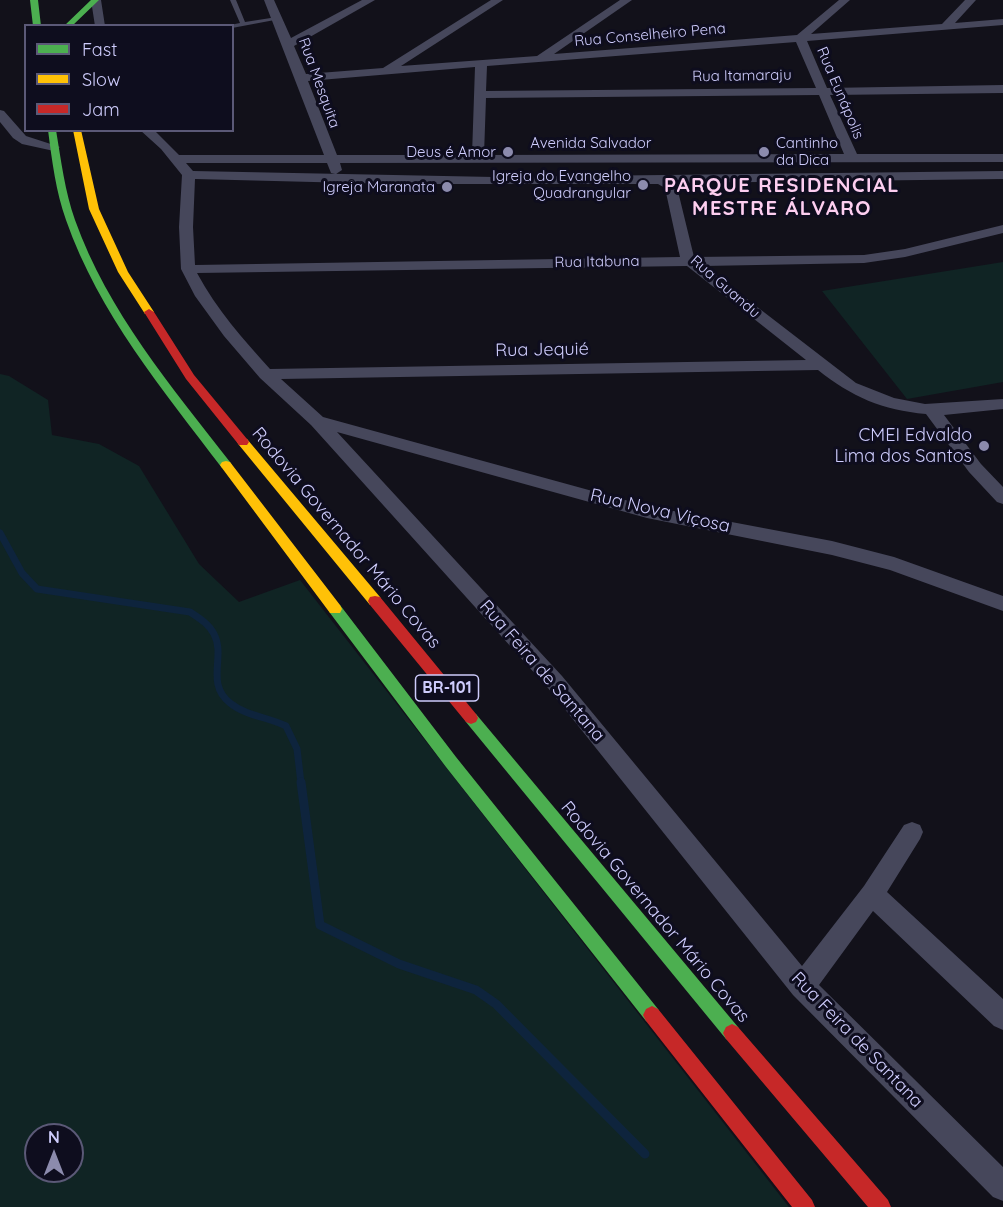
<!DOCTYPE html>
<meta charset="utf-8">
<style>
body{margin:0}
#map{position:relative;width:1003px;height:1207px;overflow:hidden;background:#12111a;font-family:Quicksand,sans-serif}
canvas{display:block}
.legend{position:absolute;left:24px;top:24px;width:210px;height:108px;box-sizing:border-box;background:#0e0d1e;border:2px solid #5b5977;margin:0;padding:8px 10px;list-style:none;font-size:18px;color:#ceccfc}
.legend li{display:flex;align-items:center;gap:12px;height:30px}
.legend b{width:30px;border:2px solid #5b5977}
.north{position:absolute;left:24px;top:1123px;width:60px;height:60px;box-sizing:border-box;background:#0e0d1e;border:2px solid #5b5977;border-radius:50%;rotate:0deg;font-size:16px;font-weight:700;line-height:24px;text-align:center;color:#ceccfc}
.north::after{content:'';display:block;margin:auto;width:21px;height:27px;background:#8c8bad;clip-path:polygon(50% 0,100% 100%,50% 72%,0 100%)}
</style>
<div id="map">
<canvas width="1003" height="1207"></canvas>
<ul class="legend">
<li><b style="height:8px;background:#4caf50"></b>Fast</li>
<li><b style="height:8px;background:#ffc107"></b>Slow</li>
<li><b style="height:8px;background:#c62828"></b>Jam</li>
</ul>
<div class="north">N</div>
</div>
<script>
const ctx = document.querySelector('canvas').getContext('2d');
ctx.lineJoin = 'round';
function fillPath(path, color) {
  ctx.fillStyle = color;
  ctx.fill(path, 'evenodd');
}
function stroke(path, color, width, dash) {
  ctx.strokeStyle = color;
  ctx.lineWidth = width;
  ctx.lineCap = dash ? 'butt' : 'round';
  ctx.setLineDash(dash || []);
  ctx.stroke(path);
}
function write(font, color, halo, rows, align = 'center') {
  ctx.font = font + ' Quicksand,sans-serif';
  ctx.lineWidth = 6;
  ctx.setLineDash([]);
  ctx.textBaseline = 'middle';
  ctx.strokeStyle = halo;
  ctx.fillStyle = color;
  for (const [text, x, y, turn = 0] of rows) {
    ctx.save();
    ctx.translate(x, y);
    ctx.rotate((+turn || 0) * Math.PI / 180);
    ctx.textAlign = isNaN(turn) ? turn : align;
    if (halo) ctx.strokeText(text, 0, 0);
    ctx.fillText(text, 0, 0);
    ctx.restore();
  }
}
fillPath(new Path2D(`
 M 1003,262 L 1003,382 L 907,399 L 822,291 Z
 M 0,374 L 9,376 L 48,400 L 52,435 L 99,444 L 139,466 L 199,564 L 239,602 L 300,580 L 789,1207 L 0,1207 ZM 36,1135 L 72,1135 L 72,1171 L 36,1171 Z`), '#102424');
stroke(new Path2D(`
 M 0,533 L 22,573 L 37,589 L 190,612 C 199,618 209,624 214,634 C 226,657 205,683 230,703 C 246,716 268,717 286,726 L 297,749 L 301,783`), '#0e243d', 7);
stroke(new Path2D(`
 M 301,782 L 320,925 L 399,964 L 476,990 L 496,1004 L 645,1154`), '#0e243d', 9);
fillPath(new Path2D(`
 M 230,0 L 236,0 L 245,22 L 277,17 L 280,19 L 232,28 L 232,26 L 230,25 L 240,23 Z`), '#46475b');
fillPath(new Path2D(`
 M 91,0 L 101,0 L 105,26 L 95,26 Z
 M 264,0 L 274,0 L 291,38 L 362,0 L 375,0 L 294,46 L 306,74 L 383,68 L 491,0 L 503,0 L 401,66 L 537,56 L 620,0 L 632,0 L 554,54 L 797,35 L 839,0 L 850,0 L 811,34 L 942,24 L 965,0 L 976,0 L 955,23 L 1003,19 L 1003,25 L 807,41 L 827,88 L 1003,85 L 1003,93 L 830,95 L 857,154 L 1003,154 L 1003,162 L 340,163 L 342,170 L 336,174 L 331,173 L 327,163 L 186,163 L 193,171 L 494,177 L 1003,171 L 1003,179 L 676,183 L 694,257 L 864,255 L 905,249 L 1003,225 L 1003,233 L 905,257 L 864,263 L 704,266 L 856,383 L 894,398 L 925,404 L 1003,399 L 1003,409 L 944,415 L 981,464 L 1003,487 L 1003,504 L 997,502 L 969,472 L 926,414 C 882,410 852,397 818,370 L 281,379 L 323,417 L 647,506 L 832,541 L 894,557 L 1003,596 L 1003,611 L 890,570 L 832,555 L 647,518 L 337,432 L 562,676 L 802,966 L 864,886 L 904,825 L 912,822 L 920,825 L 923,832 L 920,839 L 887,892 L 1003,999 L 1003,1030 L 994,1026 L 873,911 L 819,985 L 1003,1167 L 1003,1201 L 993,1197 L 793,995 L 548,688 L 311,425 L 260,378 L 224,336 L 195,296 L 181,269 L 179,227 L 182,175 L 161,149 L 140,130 L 154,130 L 179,155 L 324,155 ZM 796,42 L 816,88 L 486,91 L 487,66 ZM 475,67 L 472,155 L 337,155 L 308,81 ZM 819,95 L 844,154 L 484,155 L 486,98 ZM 195,179 L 392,184 L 658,184 L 665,188 L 680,257 L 195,265 L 193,227 ZM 687,266 L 806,360 L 270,369 C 243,339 217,310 197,273 Z
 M 0,110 L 4,111 L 26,136 L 60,147 L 54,151 L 22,144 L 13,138 L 0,122 Z`), '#46475b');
fillPath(new Path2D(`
 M 30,0 L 38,0 L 41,26 L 33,26 Z
 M 91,0 L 99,0 L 72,26 L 64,26 Z
 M 48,130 L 56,130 C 61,160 65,192 75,220 C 108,312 171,386 230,462 L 232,465 L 230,468 L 222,468 C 163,390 99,314 66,220 C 56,192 52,161 48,130 Z
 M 335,604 L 340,605 L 456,757 L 658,1009 L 661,1015 L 658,1021 L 652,1024 L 646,1021 L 446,767 L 330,613 L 328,609 L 330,605 Z
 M 471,712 L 476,714 L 738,1027 L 741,1033 L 738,1039 L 732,1042 L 726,1039 L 466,722 L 464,718 L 466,714 Z`), '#4caf50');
fillPath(new Path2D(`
 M 73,130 L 81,130 L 99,209 L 128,272 L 154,312 L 153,314 L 145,314 L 118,272 L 89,209 Z
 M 243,438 L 247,439 L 380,597 L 382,601 L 380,605 L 370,605 L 239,445 L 237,442 Z
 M 226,461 L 230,462 L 340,605 L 342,609 L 340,613 L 330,613 L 222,468 L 220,465 L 222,462 Z`), '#ffc107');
fillPath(new Path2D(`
 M 149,309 L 154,312 L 194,375 L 247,439 L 249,442 L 247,445 L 239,445 L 186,379 L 144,312 Z
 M 375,596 L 380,597 L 476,714 L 478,718 L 476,722 L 471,724 L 466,722 L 370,605 L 368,601 L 370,597 Z
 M 652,1006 L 658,1009 L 812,1200 L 815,1207 L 792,1207 L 646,1021 L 643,1015 L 646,1009 Z
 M 732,1024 L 738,1027 L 888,1200 L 891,1207 L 868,1207 L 726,1039 L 723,1033 L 726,1027 Z`), '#c62828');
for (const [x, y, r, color] of [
 [508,152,6,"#8c8bad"],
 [764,152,6,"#8c8bad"],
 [643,185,6,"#8c8bad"],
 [447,187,6,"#8c8bad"],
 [984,446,6,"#8c8bad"]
]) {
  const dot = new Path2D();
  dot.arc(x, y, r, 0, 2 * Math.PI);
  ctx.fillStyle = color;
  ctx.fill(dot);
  stroke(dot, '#0e0d1e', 2);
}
write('15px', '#ceccfc', '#0e0d1e', [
 ["Rua Conselheiro Pena",650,35,-5],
 ["Rua Itamaraju",742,76,-1],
 ["Rua Mesquita",319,83,70],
 ["Rua Eunápolis",840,93,67],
 ["Avenida Salvador",591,143],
 ["Rua Itabuna",597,262,-1],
 ["Rua Guandu",725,287,41]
]);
write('15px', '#ceccfc', '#0e0d1e', [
 ["Cantinho",776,143,"left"],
 ["da Dica",776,160,"left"],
 ["Deus é Amor",496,152],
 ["Igreja do Evangelho",631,176],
 ["Quadrangular",631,193],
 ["Igreja Maranata",435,187]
], 'right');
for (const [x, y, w] of [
 [447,688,63]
]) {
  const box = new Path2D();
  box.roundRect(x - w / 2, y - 13, w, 26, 4.5);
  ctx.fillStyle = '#0e0d1e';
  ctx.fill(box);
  stroke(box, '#ceccfc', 1.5);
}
write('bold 16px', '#ceccfc', null, [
 ["BR-101",447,688]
]);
write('18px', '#ceccfc', '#0e0d1e', [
 ["Rua Jequié",542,350,-1],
 ["Rua Nova Viçosa",660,511,13],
 ["Rodovia Governador Mário Covas",346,538,50],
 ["Rua Feira de Santana",542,671,49],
 ["Rodovia Governador Mário Covas",655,912,50],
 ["Rua Feira de Santana",857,1040,46]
]);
write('18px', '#ceccfc', '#0e0d1e', [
 ["CMEI Edvaldo",972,436],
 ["Lima dos Santos",972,457]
], 'right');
ctx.letterSpacing = '1.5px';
write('bold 20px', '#fdcef0', '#0e0d1e', [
 ["PARQUE RESIDENCIAL",782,186],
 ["MESTRE ÁLVARO",782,209]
]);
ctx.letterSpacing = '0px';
</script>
